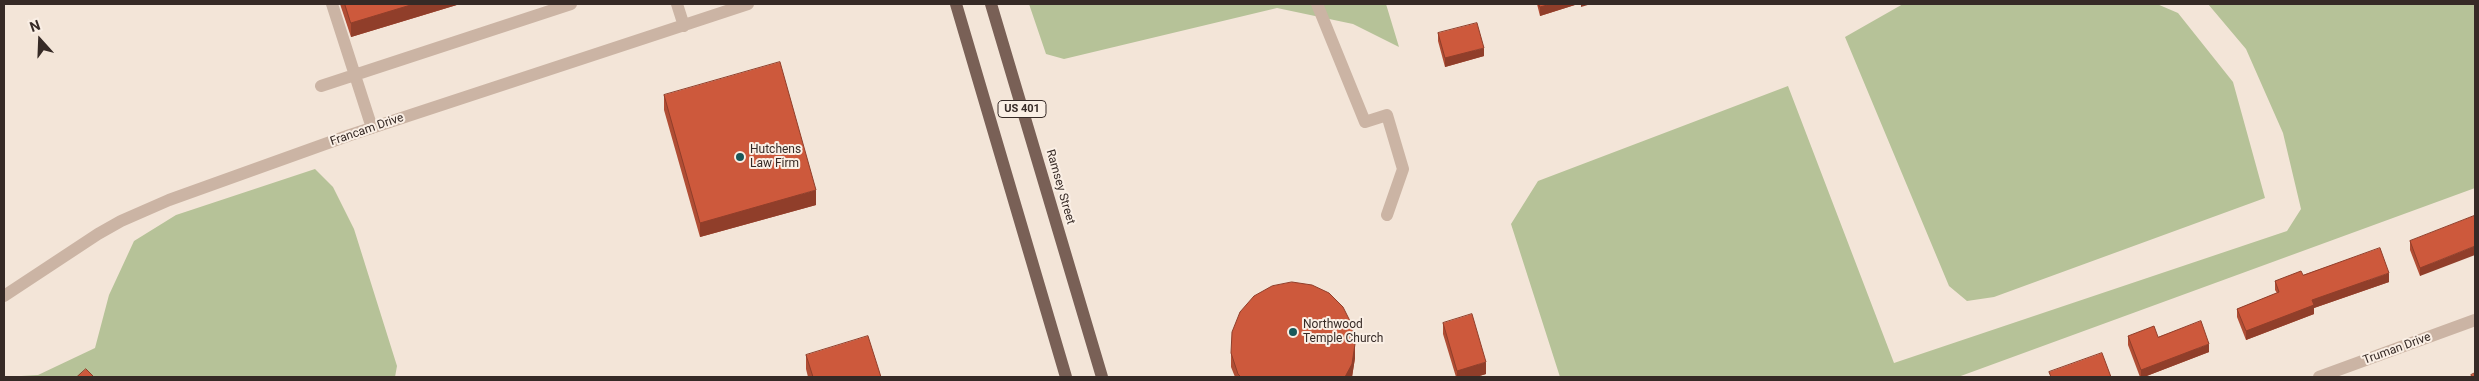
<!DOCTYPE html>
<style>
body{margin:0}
#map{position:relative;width:2479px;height:381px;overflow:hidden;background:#f3e5d8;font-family:Roboto,sans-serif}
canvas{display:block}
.frame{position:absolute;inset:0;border:5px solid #362a26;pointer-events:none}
.north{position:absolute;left:15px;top:15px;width:50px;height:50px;-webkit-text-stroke:4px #faefe5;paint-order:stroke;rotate:340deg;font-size:14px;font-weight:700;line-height:20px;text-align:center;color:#362a26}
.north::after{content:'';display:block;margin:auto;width:18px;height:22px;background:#362a26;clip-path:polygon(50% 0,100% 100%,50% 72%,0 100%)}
</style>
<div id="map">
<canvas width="2479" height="381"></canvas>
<div class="frame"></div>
<div class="north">N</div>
</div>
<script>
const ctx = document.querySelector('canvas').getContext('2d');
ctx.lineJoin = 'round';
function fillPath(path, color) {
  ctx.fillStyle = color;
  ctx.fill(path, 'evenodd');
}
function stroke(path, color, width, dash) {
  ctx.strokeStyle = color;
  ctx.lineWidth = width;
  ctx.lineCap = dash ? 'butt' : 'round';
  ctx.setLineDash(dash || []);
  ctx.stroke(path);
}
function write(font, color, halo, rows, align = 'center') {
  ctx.font = font + ' Roboto,sans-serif';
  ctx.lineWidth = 4;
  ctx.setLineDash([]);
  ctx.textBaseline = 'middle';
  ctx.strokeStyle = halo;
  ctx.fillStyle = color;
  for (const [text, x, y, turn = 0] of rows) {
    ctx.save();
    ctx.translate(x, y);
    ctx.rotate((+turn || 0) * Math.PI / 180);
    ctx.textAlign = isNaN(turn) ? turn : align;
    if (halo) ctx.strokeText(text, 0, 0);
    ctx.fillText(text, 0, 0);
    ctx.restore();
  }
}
fillPath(new Path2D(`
 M 1029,4 L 1386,4 L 1399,47 L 1353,24 L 1277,8 L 1064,59 L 1046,54 Z
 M 1903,4 L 2157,4 L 2178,13 L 2233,82 L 2265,198 L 1994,297 L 1967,301 L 1949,286 L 1845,37 Z
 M 2208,4 L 2475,4 L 2475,188 L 1958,377 L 1560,377 L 1511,224 L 1538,181 L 1788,86 L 1894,363 L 2287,231 L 2301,209 L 2283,133 L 2246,49 Z
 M 315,169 L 333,187 L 354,229 L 397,366 L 395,377 L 4,377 L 38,375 L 95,348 L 109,295 L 134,241 L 176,215 Z`), '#b6c298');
stroke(new Path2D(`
 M 332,4 L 372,128
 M 677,4 L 684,26
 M 1317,4 L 1365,122 L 1387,115 L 1403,169 L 1387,215
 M 321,86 L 571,4
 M 4,296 L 98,234 L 121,221 L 169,200 L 350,135 L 748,4
 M 2319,377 L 2475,320`), '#cbb4a4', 12);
stroke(new Path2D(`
 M 956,4 L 1066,377
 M 991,4 L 1102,377`), '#796056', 12);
fillPath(new Path2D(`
 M 340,4 L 460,4 L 351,37 Z
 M 1537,4 L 1578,4 L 1540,16 Z
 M 1438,33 L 1484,56 L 1445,67 L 1438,41 Z
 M 664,95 L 816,205 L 700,237 L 664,110 Z
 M 2474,216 L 2420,276 L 2410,250 L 2410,241 Z
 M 2303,275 L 2389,282 L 2314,308 L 2314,314 L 2246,340 L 2237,317 L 2237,309 L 2277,293 L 2275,290 L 2275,281 Z
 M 1443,323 L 1486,374 L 1476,377 L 1456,377 L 1443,334 Z
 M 2128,336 L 2158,337 L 2209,352 L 2144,377 L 2140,377 L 2128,345 Z
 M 1231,353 L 1355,358 L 1352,377 L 1235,377 L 1231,367 Z
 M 806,355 L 881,377 L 808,377 L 806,369 Z`), '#b04d34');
fillPath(new Path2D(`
 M 414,4 L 460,4 L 351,37 L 351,23 Z
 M 1551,4 L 1578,4 L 1540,16 L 1540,7 Z
 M 1581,4 L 1591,4 L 1581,7 Z
 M 1484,48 L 1484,56 L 1445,67 L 1445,58 Z
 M 816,190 L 816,205 L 700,237 L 700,223 Z
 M 2475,246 L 2475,255 L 2420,276 L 2420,268 Z
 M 2389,273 L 2389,282 L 2314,308 L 2314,314 L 2246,340 L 2246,331 L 2312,300 Z
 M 1355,344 L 1355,358 L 1352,377 L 1345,377 Z
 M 2209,344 L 2209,352 L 2144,377 L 2141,377 L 2141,370 Z
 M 1486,362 L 1486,374 L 1476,377 L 1457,377 L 1457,371 Z`), '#903e2a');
const building = new Path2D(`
 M 345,4 L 414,4 L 351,23 Z
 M 1539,4 L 1551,4 L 1540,7 Z
 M 1477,23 L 1484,48 L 1445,58 L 1438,33 Z
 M 780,62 L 816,190 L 700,223 L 664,95 Z
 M 2474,216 L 2475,219 L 2475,246 L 2420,268 L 2410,241 Z
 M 2380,248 L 2389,273 L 2312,300 L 2314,305 L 2246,331 L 2237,309 L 2279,292 L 2275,281 L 2301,271 L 2303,275 Z
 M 1292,282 L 1312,285 L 1329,293 L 1343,307 L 1352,325 L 1355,344 L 1352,364 L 1345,377 L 1241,377 L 1238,374 L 1231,353 L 1232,332 L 1240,312 L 1254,296 L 1272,286 Z
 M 1472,314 L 1486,362 L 1457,371 L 1443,323 Z
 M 2201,321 L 2209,344 L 2141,370 L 2128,336 L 2154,326 L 2158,337 Z
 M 868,336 L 881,377 L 813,377 L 806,355 Z
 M 2102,353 L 2111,377 L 2051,377 L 2049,372 Z
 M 86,369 L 94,377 L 77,377 Z
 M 2475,373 L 2475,377 L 2472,377 L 2471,375 Z`);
fillPath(building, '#cd593c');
stroke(building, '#903e2a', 1);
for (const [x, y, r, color] of [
 [740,157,5,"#19585a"],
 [1293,332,5,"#19585a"]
]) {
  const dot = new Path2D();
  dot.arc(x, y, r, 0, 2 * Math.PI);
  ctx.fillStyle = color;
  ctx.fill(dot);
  stroke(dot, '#faefe5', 2);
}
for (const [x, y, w] of [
 [1022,109,48]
]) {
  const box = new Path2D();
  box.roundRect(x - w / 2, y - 8.5, w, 17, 4);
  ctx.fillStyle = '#faefe5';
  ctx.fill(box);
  stroke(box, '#362a26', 1);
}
write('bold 11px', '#362a26', null, [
 ["US 401",1022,109]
]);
write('12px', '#362a26', '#faefe5', [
 ["Francam Drive",367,130,-19],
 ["Ramsey Street",1060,187,74],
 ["Truman Drive",2397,349,-20]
]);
write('12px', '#362a26', '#faefe5', [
 ["Hutchens",750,150],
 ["Law Firm",750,164],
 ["Northwood",1303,325],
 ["Temple Church",1303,339]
], 'left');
</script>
